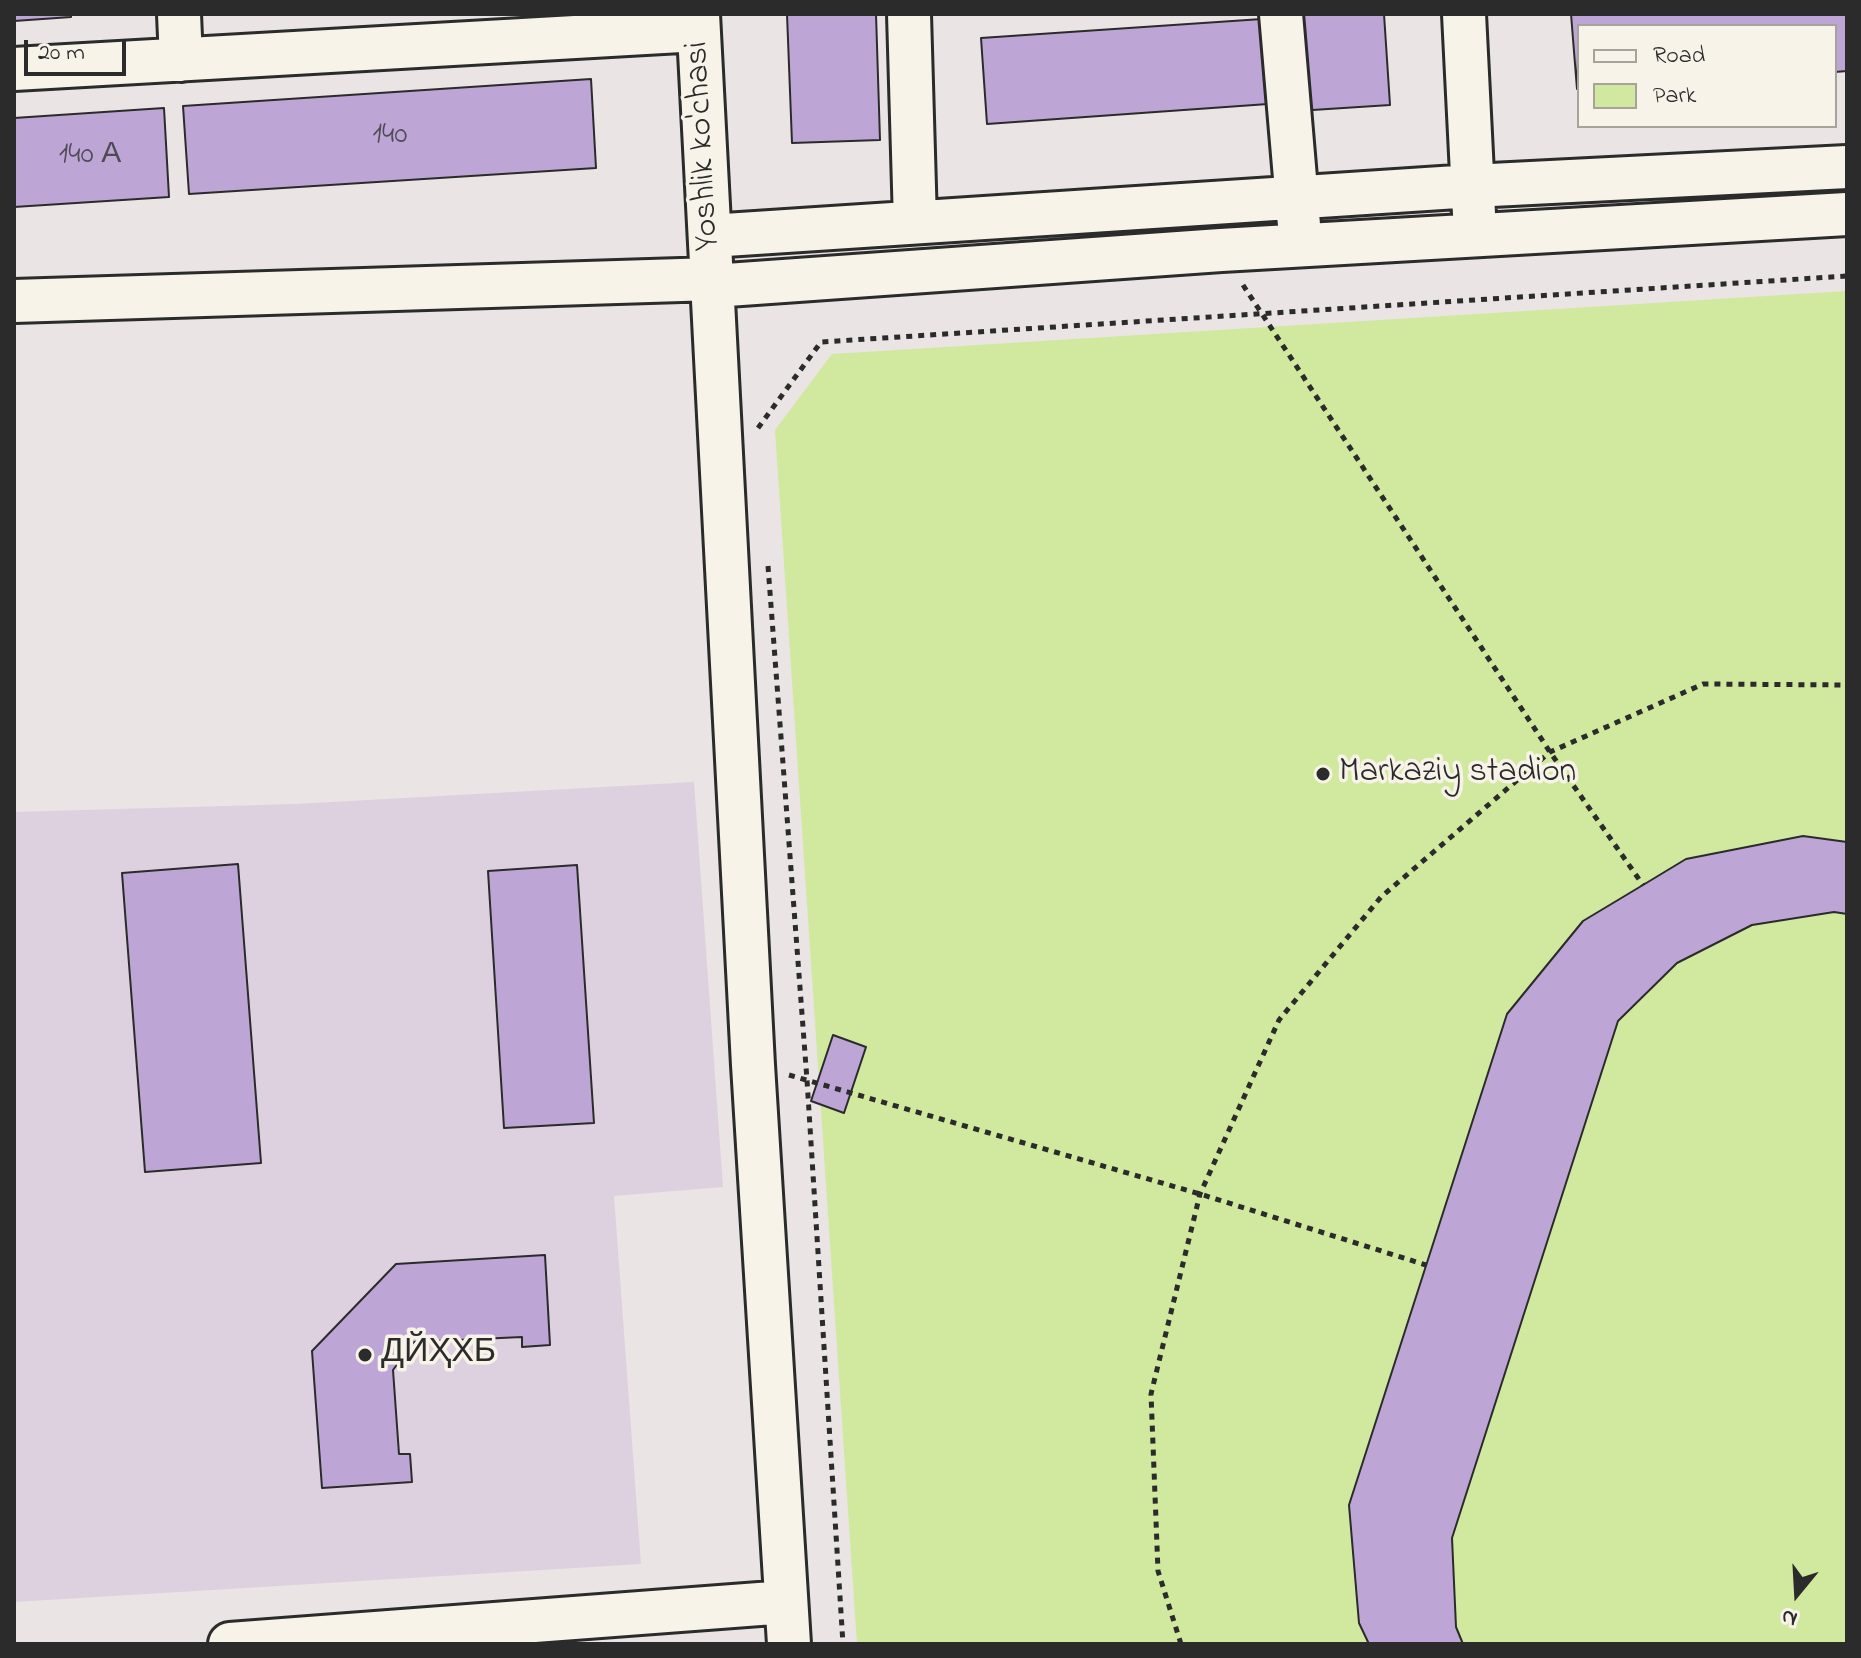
<!DOCTYPE html>
<meta charset="utf-8">
<style>
body{margin:0}
#map{position:relative;width:1861px;height:1658px;overflow:hidden;background:#ebe4e4;font-family:"Indie Flower",sans-serif}
canvas{display:block}
.frame{position:absolute;inset:0;border:16px solid #2b2b2b;pointer-events:none}
.legend{position:absolute;left:1577px;top:24px;width:260px;height:104px;box-sizing:border-box;background:#f7f3e8;border:2px solid #a5a39c;margin:0;padding:10px 14px;list-style:none;font-size:24px;color:#2b2b2b}
.legend li{display:flex;align-items:center;gap:16px;height:40px}
.legend b{width:40px;border:2px solid #a5a39c}
.north{position:absolute;left:1757px;top:1554px;width:80px;height:80px;-webkit-text-stroke:6px #f7f3e8;paint-order:stroke;rotate:198deg;font-size:22px;font-weight:700;line-height:32px;text-align:center;color:#2b2b2b}
.north::after{content:'';display:block;margin:auto;width:28px;height:36px;background:#2b2b2b;clip-path:polygon(50% 0,100% 100%,50% 72%,0 100%)}
.scale{position:absolute;left:24px;top:40px;width:102px;height:36px;box-sizing:border-box;border:4px solid #2b2b2b;border-top:0;padding-left:10px;font-size:24px;line-height:28px;white-space:nowrap;color:#2b2b2b;-webkit-text-stroke:6px #f7f3e8;paint-order:stroke}
</style>
<div id="map">
<canvas width="1861" height="1658"></canvas>
<div class="frame"></div>
<ul class="legend">
<li><b style="height:10px;background:#f7f3e8"></b>Road</li>
<li><b style="height:22px;background:#d0e99e"></b>Park</li>
</ul>
<div class="north">N</div>
<div class="scale">20 m</div>
</div>
<script>
const ctx = document.querySelector('canvas').getContext('2d');
ctx.lineJoin = 'round';
function fillPath(path, color) {
  ctx.fillStyle = color;
  ctx.fill(path, 'evenodd');
}
function stroke(path, color, width, dash) {
  ctx.strokeStyle = color;
  ctx.lineWidth = width;
  ctx.lineCap = dash ? 'butt' : 'round';
  ctx.setLineDash(dash || []);
  ctx.stroke(path);
}
function write(font, color, halo, rows, align = 'center') {
  ctx.font = font + ' "Indie Flower",sans-serif';
  ctx.lineWidth = 7;
  ctx.setLineDash([]);
  ctx.textBaseline = 'middle';
  ctx.strokeStyle = halo;
  ctx.fillStyle = color;
  for (const [text, x, y, turn = 0] of rows) {
    ctx.save();
    ctx.translate(x, y);
    ctx.rotate((+turn || 0) * Math.PI / 180);
    ctx.textAlign = isNaN(turn) ? turn : align;
    if (halo) ctx.strokeText(text, 0, 0);
    ctx.fillText(text, 0, 0);
    ctx.restore();
  }
}
fillPath(new Path2D(`
 M 694,782 L 723,1187 L 614,1196 L 641,1564 L 14,1602 L 14,812 L 295,804 Z`), '#ddd1e0');
fillPath(new Path2D(`
 M 1847,291 L 1847,1644 L 857,1644 L 775,430 L 832,354 Z`), '#d0e99e');
const building = new Path2D(`
 M 14,14 L 71,14 L 71,17 L 14,21 Z
 M 787,14 L 876,14 L 880,140 L 792,143 Z
 M 1290,14 L 1384,14 L 1390,105 L 1297,111 Z
 M 1571,14 L 1847,14 L 1847,71 L 1835,72 L 1835,26 L 1579,26 L 1577,89 Z
 M 1262,19 L 1268,104 L 987,124 L 981,38 Z
 M 591,79 L 596,168 L 189,194 L 183,106 Z
 M 164,108 L 169,197 L 14,207 L 14,118 Z
 M 1803,836 L 1847,842 L 1847,914 L 1834,912 L 1752,925 L 1677,963 L 1618,1021 L 1452,1538 L 1456,1627 L 1463,1644 L 1369,1644 L 1359,1623 L 1349,1505 L 1507,1014 L 1583,921 L 1643,885 L 1686,859 Z
 M 238,864 L 261,1163 L 145,1172 L 122,873 Z
 M 577,865 L 594,1123 L 504,1128 L 488,871 Z
 M 833,1035 L 866,1047 L 844,1113 L 811,1101 Z
 M 545,1255 L 550,1345 L 522,1347 L 522,1337 L 414,1342 L 393,1370 L 399,1454 L 410,1454 L 412,1482 L 322,1488 L 312,1351 L 396,1264 Z`);
fillPath(building, '#bda6d5');
stroke(building, '#2b2b2b', 2);
const minor = new Path2D(`
 M 179,14 L 181,60
 M 698,14 L 753,1065 L 789,1644
 M 909,14 L 915,222
 M 1281,14 L 1299,225
 M 1464,14 L 1474,214
 M 14,69 L 698,30
 M 710,236 L 1472,186 L 1847,167
 M 713,286 L 1221,250 L 1847,214
 M 14,301 L 713,279
 M 230,1644 L 786,1602`);
stroke(minor, '#2b2b2b', 48);
stroke(new Path2D(`
 M 1243,285 L 1550,752 L 1643,885
 M 758,428 L 821,342 L 1847,276
 M 768,566 L 807,1080 L 843,1644
 M 789,1075 L 1200,1194 L 1426,1265
 M 1181,1644 L 1158,1571 L 1151,1394 L 1200,1194 L 1279,1020 L 1381,897 L 1550,752 L 1703,684 L 1847,685`), '#2b2b2b', 5, [6, 6]);
stroke(minor, '#f7f3e8', 42);
for (const [x, y, r, color] of [
 [1323,774,8,"#2b2b2b"],
 [365,1355,8,"#2b2b2b"]
]) {
  const dot = new Path2D();
  dot.arc(x, y, r, 0, 2 * Math.PI);
  ctx.fillStyle = color;
  ctx.fill(dot);
  stroke(dot, '#f7f3e8', 3);
}
write('30px', '#504a56', null, [
 ["140",390,137],
 ["140 А",90,157]
]);
write('34px', '#2b2b2b', '#f7f3e8', [
 ["Yoshlik ko'chasi",705,146,-93]
]);
write('34px', '#2b2b2b', '#f7f3e8', [
 ["Markaziy stadion",1339,774],
 ["ДЙҲХБ",381,1355]
], 'left');
</script>
